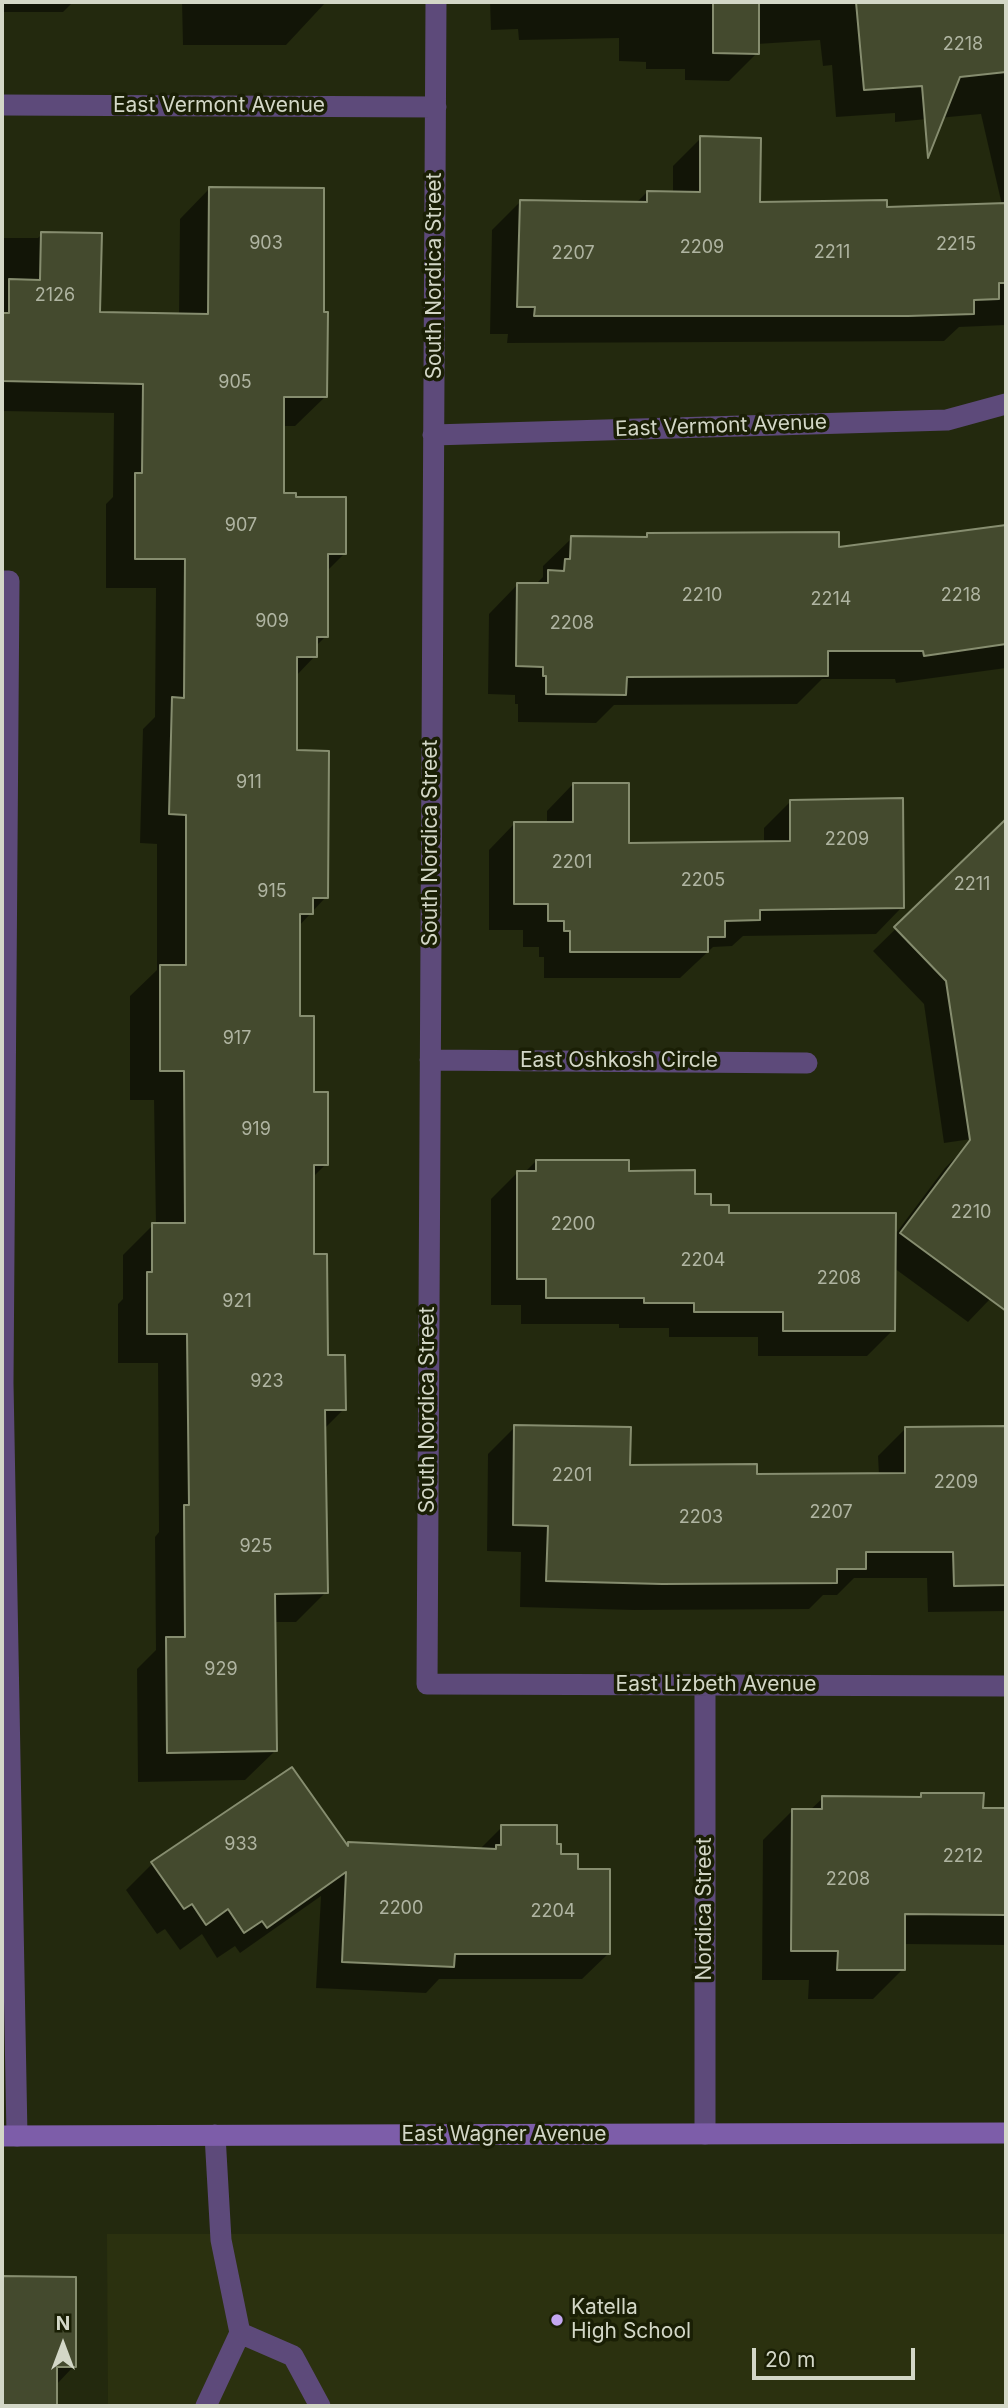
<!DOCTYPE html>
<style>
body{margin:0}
#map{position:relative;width:1008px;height:2408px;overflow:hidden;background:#23290e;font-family:Inter,sans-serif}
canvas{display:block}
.frame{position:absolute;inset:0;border:4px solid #d3d7c7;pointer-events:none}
.north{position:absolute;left:28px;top:2310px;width:70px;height:70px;-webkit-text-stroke:5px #1a1f05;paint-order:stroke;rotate:0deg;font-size:19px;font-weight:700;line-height:28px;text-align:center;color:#d3d7c7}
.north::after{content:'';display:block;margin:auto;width:24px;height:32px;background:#d3d7c7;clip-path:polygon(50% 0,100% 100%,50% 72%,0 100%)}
.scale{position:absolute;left:752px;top:2348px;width:163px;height:32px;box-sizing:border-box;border:4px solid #d3d7c7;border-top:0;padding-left:9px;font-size:21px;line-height:24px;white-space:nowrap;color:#d3d7c7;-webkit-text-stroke:5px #1a1f05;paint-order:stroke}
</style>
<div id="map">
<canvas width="1008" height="2408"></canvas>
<div class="frame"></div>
<div class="north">N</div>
<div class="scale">20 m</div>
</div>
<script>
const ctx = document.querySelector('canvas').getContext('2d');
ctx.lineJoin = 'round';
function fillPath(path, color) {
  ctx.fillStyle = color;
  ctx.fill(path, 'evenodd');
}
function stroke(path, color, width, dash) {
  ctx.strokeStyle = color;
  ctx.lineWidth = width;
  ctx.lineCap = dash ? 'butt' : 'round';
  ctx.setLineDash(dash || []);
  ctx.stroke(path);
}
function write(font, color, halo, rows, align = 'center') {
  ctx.font = font + ' Inter,sans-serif';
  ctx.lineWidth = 7;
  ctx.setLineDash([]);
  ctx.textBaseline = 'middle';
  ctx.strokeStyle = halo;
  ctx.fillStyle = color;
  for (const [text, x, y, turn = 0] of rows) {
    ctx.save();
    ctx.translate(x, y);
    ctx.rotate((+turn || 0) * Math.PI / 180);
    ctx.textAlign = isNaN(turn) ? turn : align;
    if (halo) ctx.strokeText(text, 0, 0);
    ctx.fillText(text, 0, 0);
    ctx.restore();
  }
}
fillPath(new Path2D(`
 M 107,2234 L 1006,2234 L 1006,2406 L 108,2406 Z`), '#2b310f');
fillPath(new Path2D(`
 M 4,2 L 73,2 L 63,12 L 4,12 Z
 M 182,2 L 326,2 L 286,45 L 183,45 Z
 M 490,2 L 1006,2 L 1006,325 L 959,327 L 944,341 L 507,343 L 508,334 L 490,334 L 492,230 L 520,202 L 636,203 L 647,192 L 673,193 L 673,166 L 701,138 L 758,204 L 885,209 L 1002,205 L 981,114 L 895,122 L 895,113 L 836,117 L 832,65 L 823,66 L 820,40 L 757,44 L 757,53 L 729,81 L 685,80 L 685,69 L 646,69 L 646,62 L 619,61 L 619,38 L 519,40 L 518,29 L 491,30 Z
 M 209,189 L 322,314 L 325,397 L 295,426 L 282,426 L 282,494 L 295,499 L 345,553 L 326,572 L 326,636 L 315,647 L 315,656 L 296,676 L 296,752 L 326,897 L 298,927 L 298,1010 L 326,1164 L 312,1178 L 312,1256 L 326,1356 L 344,1409 L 324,1429 L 326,1592 L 296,1622 L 273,1622 L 275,1751 L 245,1780 L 138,1782 L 137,1669 L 156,1650 L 155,1537 L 159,1532 L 158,1363 L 118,1363 L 118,1304 L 123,1299 L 123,1255 L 153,1225 L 156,1225 L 154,1100 L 130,1100 L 130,996 L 157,970 L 157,844 L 140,843 L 143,729 L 155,717 L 156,588 L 106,588 L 106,504 L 113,497 L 114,413 L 2,411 L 2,238 L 38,238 L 42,234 L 99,313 L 179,315 L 180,219 Z
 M 1006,527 L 1006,668 L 896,683 L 895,679 L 822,679 L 797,704 L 614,705 L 596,723 L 518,722 L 518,704 L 515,704 L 515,695 L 488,694 L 489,614 L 517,585 L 535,585 L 543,577 L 543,566 L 572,538 L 644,539 L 647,535 L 837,549 Z
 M 573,784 L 628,844 L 764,843 L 764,828 L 790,802 L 902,907 L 876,934 L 743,936 L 732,946 L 713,947 L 680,978 L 544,978 L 544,957 L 539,957 L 539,947 L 523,947 L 523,930 L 489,930 L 489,850 L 515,823 L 547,823 L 547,811 Z
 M 988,839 L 1006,858 L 1006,977 L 970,1011 L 1006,1006 L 1006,1134 L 944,1143 L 924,1004 L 873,951 Z
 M 968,1145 L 1006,1173 L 1006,1278 L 990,1299 L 968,1322 L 894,1268 L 893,1330 L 867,1356 L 758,1356 L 758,1337 L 669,1337 L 669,1328 L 619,1328 L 619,1324 L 521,1324 L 521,1305 L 491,1305 L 491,1199 L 517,1173 L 524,1173 L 536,1161 L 628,1173 L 693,1196 L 727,1215 L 894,1236 L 945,1168 Z
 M 515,1427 L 628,1467 L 755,1476 L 879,1475 L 878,1456 L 905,1429 L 1006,1428 L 1006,1611 L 928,1612 L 927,1578 L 854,1578 L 837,1595 L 823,1595 L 809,1609 L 634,1610 L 520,1607 L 521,1552 L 487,1551 L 488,1454 Z
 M 921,1795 L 982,1810 L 1006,1810 L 1006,1945 L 903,1944 L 903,1969 L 873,1999 L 808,1999 L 809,1980 L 762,1980 L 763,1840 L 793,1810 L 810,1810 L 823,1798 L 918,1799 Z
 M 502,1827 L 555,1846 L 560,1856 L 576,1871 L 609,1953 L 582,1979 L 439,1979 L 426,1993 L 316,1988 L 321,1896 L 240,1953 L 235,1946 L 217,1958 L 202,1934 L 180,1950 L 165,1929 L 157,1934 L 126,1890 L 152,1864 L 346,1847 L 349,1844 L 479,1850 Z
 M 2,2278 L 75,2279 L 74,2366 L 56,2385 L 55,2406 L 2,2406 Z`), '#0007');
const building = new Path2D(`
 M 713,2 L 759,2 L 759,54 L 713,53 Z
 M 856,2 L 1006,2 L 1006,72 L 960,77 L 928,158 L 922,86 L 864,90 Z
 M 700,136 L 761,138 L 760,202 L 887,200 L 887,207 L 1006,203 L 1006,283 L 999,283 L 999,299 L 974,300 L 974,314 L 908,316 L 534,316 L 535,307 L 517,307 L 520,200 L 647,202 L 647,191 L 700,192 Z
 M 209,187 L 324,188 L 324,312 L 328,312 L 327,397 L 284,397 L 284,493 L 296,493 L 296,497 L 346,497 L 346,554 L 328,554 L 328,637 L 317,637 L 317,657 L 297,657 L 297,750 L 329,751 L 328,898 L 313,898 L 313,914 L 300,914 L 300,1016 L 314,1016 L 314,1092 L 328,1092 L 328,1165 L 314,1165 L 314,1254 L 327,1254 L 328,1355 L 345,1355 L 346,1410 L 325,1410 L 328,1593 L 275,1594 L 277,1751 L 167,1753 L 166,1637 L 185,1637 L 184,1505 L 189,1505 L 187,1334 L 147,1334 L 147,1272 L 152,1272 L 152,1223 L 185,1223 L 184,1071 L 160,1071 L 160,965 L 186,965 L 186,815 L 169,814 L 172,697 L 184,698 L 185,559 L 135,559 L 135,473 L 142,473 L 143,384 L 2,381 L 2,313 L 9,313 L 9,279 L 40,280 L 41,232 L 102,233 L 100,312 L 208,314 Z
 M 1006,525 L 1006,644 L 924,656 L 923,651 L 828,651 L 828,676 L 627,677 L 626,695 L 546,694 L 546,676 L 543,676 L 543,667 L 516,666 L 517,583 L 548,583 L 548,570 L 564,571 L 565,559 L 570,559 L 571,536 L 647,537 L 647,533 L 839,532 L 839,547 Z
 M 573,783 L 629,783 L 629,843 L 790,841 L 790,800 L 903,798 L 904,908 L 760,910 L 760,920 L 725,921 L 725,937 L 708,937 L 708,952 L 570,952 L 570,931 L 564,931 L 564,921 L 548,921 L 548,904 L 514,904 L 514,822 L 573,822 Z
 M 1006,819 L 1006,1311 L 900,1233 L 970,1140 L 946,981 L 894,927 Z
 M 536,1160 L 629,1160 L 629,1171 L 695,1170 L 695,1194 L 711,1194 L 711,1205 L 729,1205 L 729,1213 L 896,1213 L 895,1331 L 783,1331 L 783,1312 L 694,1312 L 694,1303 L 644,1303 L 644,1298 L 546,1298 L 546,1279 L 517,1279 L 517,1171 L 536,1171 Z
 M 514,1425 L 631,1427 L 630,1465 L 757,1464 L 757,1474 L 905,1473 L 905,1427 L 1006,1426 L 1006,1585 L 954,1586 L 953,1552 L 866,1552 L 866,1569 L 837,1569 L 837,1583 L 662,1584 L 546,1581 L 548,1526 L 513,1525 Z
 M 292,1767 L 348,1846 L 348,1842 L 496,1849 L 496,1845 L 501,1845 L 501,1825 L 557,1825 L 557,1844 L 561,1844 L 561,1854 L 578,1854 L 578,1869 L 610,1869 L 610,1954 L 455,1954 L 454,1967 L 342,1962 L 346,1872 L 267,1928 L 262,1921 L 244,1933 L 228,1909 L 206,1925 L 192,1904 L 184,1909 L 151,1862 Z
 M 921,1793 L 984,1793 L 983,1808 L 1006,1808 L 1006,1915 L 905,1914 L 905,1970 L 837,1970 L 838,1951 L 791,1951 L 792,1809 L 822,1809 L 822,1796 L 921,1797 Z
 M 2,2276 L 76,2277 L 76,2367 L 57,2367 L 57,2406 L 2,2406 Z`);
fillPath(building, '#444a2e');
stroke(building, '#868d6f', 2);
stroke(new Path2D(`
 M 215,2135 L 221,2240 L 240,2333
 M 206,2406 L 240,2333 L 293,2356 L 320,2406`), '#5d4a7a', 21);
stroke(new Path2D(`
 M 436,2 L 427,1684 L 1006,1686
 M 2,105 L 436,107
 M 433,435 L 947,420 L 1006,404
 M 2,581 L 9,581 L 3,1383 L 17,2136
 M 430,1060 L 807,1063
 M 705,1685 L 705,2134`), '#5d4a7a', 21);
stroke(new Path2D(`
 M 2,2136 L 1006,2133`), '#7d5da9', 21);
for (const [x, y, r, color] of [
 [557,2320,7,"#c4a7f1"]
]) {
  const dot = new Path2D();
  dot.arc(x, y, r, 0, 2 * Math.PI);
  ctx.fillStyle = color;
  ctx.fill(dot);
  stroke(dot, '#1a1f05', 2.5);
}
write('18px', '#afb4a1', null, [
 ["2218",963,45],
 ["903",266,244],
 ["2215",956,245],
 ["2209",702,248],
 ["2211",832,253],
 ["2207",573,254],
 ["2126",55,296],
 ["905",235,383],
 ["907",241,526],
 ["2210",702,596],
 ["2218",961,596],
 ["2214",831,600],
 ["909",272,622],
 ["2208",572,624],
 ["911",249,783],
 ["2209",847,840],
 ["2201",572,863],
 ["2205",703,881],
 ["2211",972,885],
 ["915",272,892],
 ["917",237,1039],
 ["919",256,1130],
 ["2210",971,1213],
 ["2200",573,1225],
 ["2204",703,1261],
 ["2208",839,1279],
 ["921",237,1302],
 ["923",267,1382],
 ["2201",572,1476],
 ["2209",956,1483],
 ["2207",831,1513],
 ["2203",701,1518],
 ["925",256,1547],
 ["929",221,1670],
 ["933",241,1845],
 ["2212",963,1857],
 ["2208",848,1880],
 ["2200",401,1909],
 ["2204",553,1912]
]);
write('21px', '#d3d7c7', '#1a1f05', [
 ["East Vermont Avenue",219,106],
 ["South Nordica Street",435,276,-90],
 ["East Vermont Avenue",721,426,-2],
 ["South Nordica Street",431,843,-90],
 ["East Oshkosh Circle",619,1061],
 ["South Nordica Street",428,1410,-90],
 ["East Lizbeth Avenue",716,1685],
 ["Nordica Street",705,1909,-90],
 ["East Wagner Avenue",504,2135]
]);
write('21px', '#d3d7c7', '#1a1f05', [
 ["Katella",571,2308],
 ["High School",571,2332]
], 'left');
</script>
